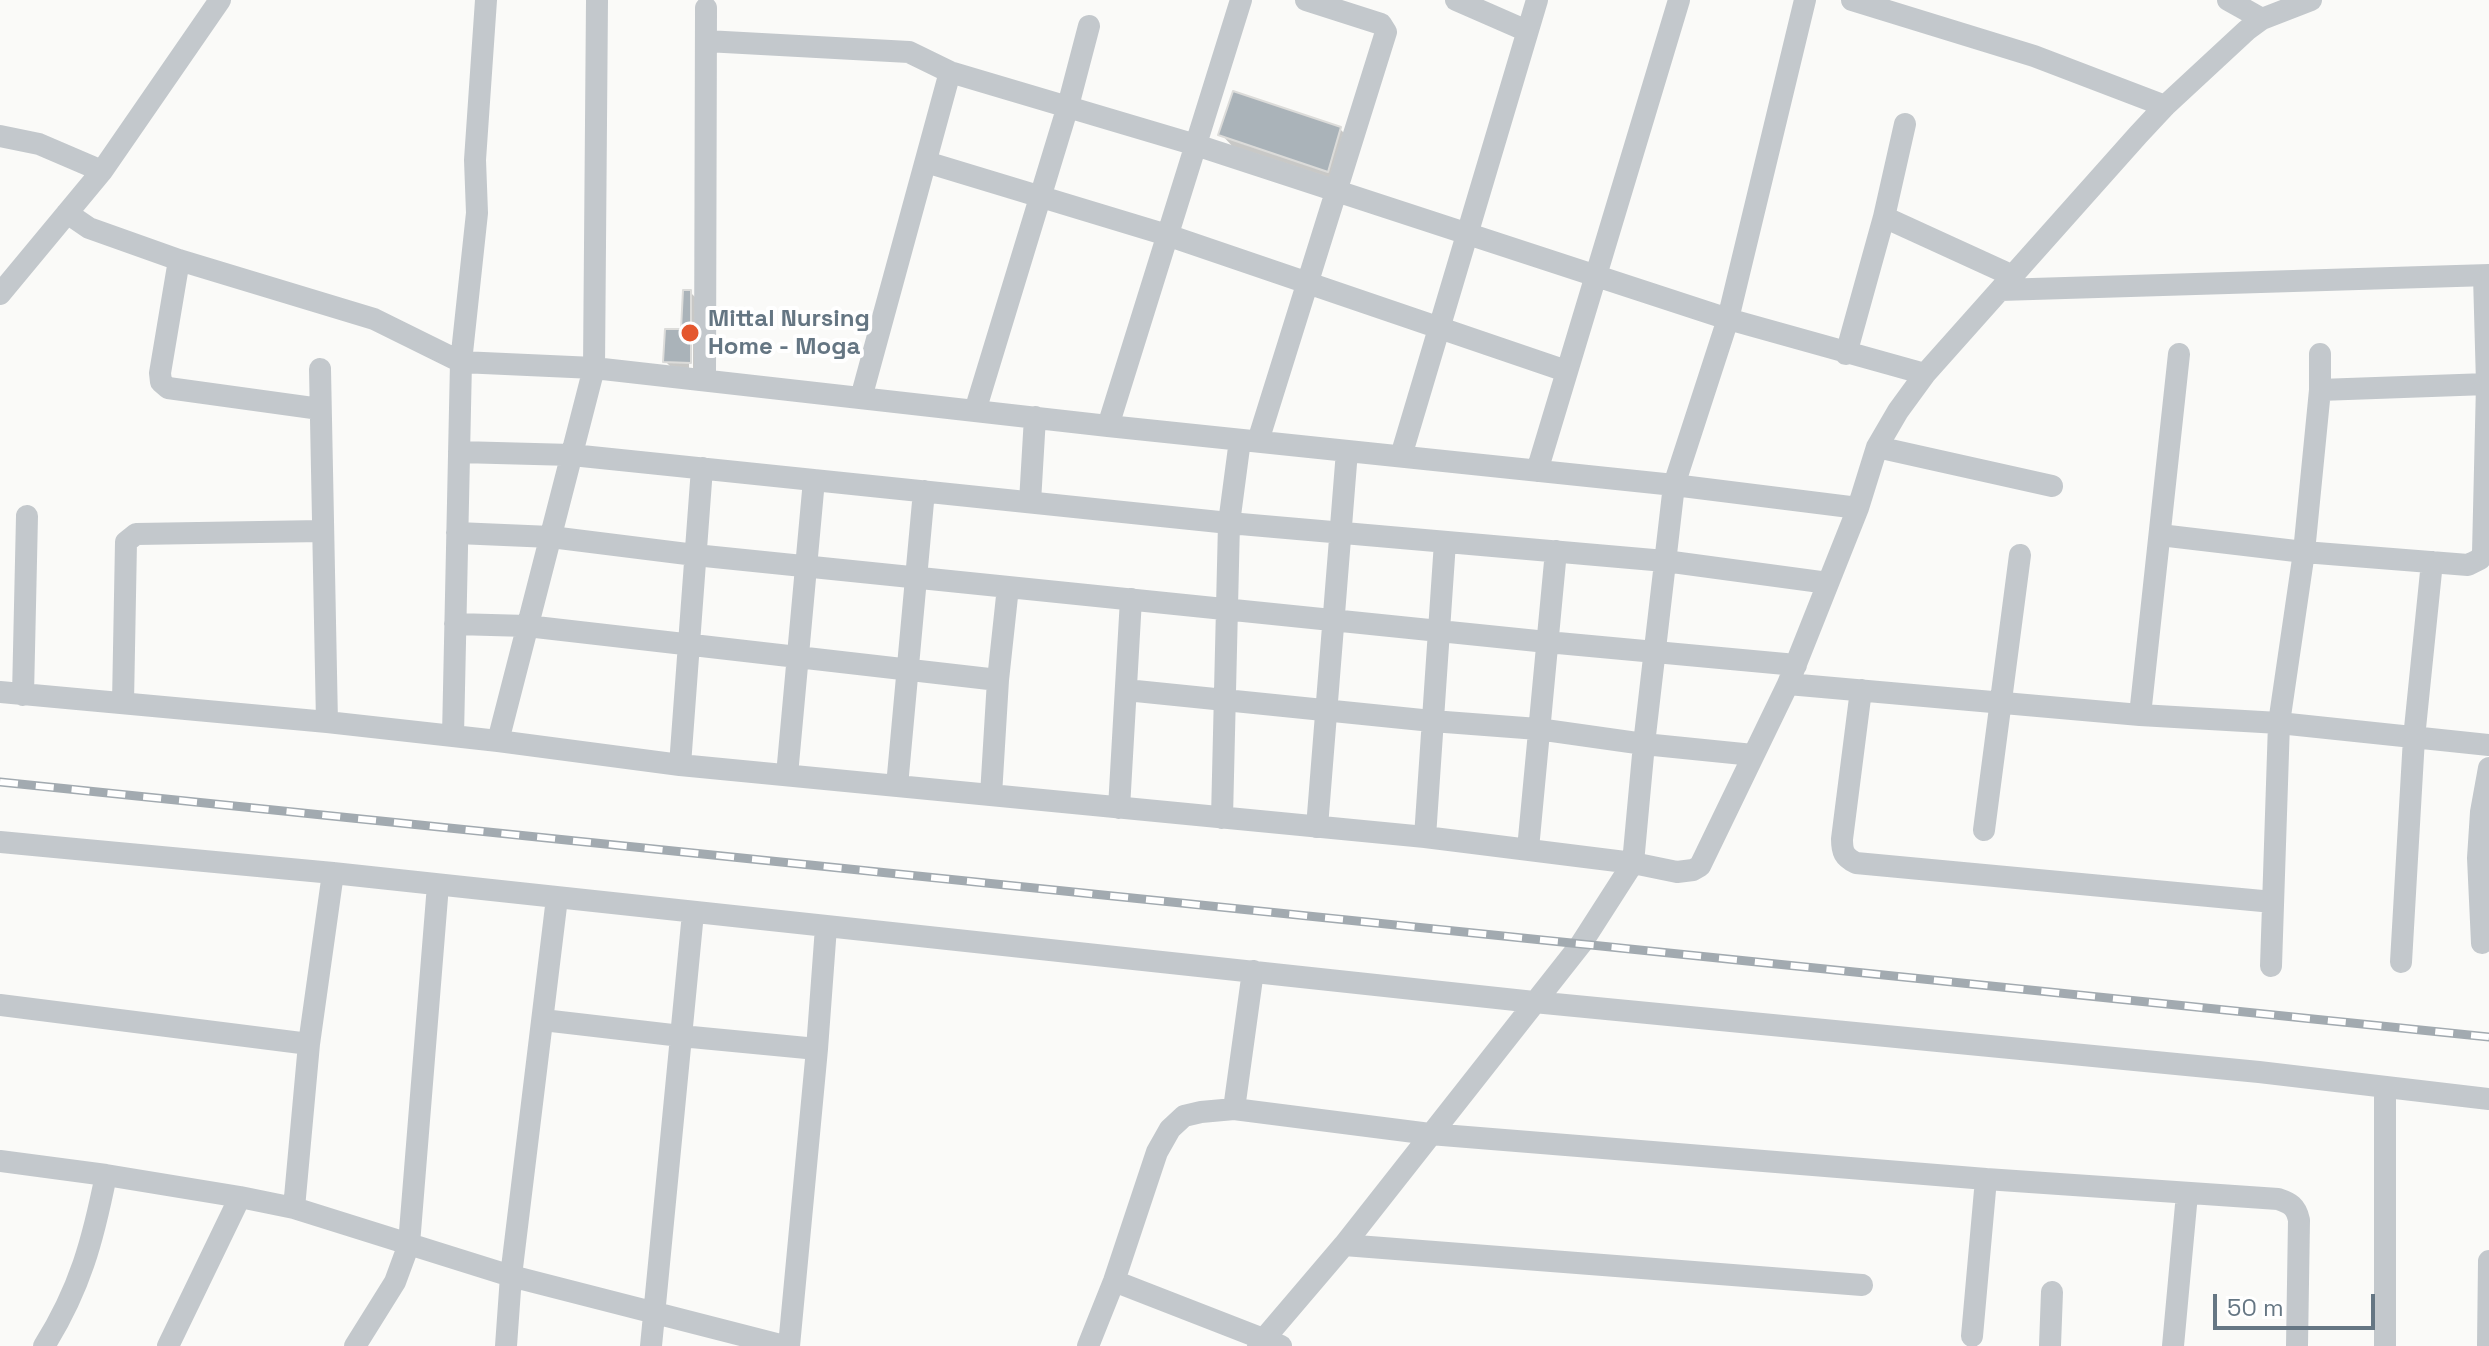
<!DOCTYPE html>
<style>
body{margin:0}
#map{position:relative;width:2489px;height:1346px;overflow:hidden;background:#fafaf8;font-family:"Space Grotesk",sans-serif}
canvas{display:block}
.scale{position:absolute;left:2213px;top:1294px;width:162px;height:36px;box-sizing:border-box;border:4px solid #657683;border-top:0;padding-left:10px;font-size:24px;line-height:28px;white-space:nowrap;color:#657683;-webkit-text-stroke:6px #fff;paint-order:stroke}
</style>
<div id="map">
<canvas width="2489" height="1346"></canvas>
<div class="scale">50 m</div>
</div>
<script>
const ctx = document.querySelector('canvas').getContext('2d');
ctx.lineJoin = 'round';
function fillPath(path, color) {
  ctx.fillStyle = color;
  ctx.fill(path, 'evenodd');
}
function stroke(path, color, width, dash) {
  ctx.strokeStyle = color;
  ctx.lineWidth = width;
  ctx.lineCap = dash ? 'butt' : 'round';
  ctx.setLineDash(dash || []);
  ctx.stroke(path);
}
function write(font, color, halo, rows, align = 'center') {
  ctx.font = font + ' "Space Grotesk",sans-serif';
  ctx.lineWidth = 8;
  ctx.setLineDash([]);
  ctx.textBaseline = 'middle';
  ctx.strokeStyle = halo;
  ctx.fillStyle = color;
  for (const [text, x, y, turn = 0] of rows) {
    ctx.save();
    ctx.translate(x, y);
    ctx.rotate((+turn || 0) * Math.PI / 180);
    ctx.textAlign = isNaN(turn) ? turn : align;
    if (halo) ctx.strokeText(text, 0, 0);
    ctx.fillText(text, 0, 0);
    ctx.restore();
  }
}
fillPath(new Path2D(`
 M 1234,93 L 1340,129 L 1354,143 L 1341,184 L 1234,148 L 1221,134 Z
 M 690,292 L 704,306 L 704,376 L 679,375 L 665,361 L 683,332 ZM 689,342 L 693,342 L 693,373 L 689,373 Z`), '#0003');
const building = new Path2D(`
 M 1233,91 L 1341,127 L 1328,172 L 1218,135 Z
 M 683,290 L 691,290 L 691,363 L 663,362 L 665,329 L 681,329 Z`);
fillPath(building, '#aab3b9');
stroke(building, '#dcdcda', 2);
stroke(new Path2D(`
 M 1456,0 L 1527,31
 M 1852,0 L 2034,56 L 2165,106
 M 2228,0 L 2262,19
 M 706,41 L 909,52 L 950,72 L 1196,145 L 1728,319 L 1925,374
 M 0,136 L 39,144 L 102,171
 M 926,162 L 1167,235 L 1566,371
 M 67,213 L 89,228 L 179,260 L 374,319 L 461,362 L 594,368 L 1108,426 L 1674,485 L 1858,508
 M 1884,217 L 2013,276
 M 179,260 L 160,373 L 161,382 L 168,388 L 320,409
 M 2000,290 L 2489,275
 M 0,294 L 102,171 L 220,0
 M 1846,354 L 1884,217 L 1905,124
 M 320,369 L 327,722
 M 705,380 L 706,8
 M 2320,390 L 2487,384
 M 861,398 L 950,72
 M 975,411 L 1068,106 L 1089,26
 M 1108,426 L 1241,0
 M 1258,441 L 1386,32 L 1381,24 L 1306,0
 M 1877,447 L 2052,486
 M 459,452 L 572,455 L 1229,523 L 1665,561 L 1828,583
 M 1401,456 L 1537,0
 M 1537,471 L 1679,0
 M 1030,502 L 1035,417
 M 457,533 L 551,537 L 695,555 L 1547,642 L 1796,665
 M 2160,535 L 2304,552 L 2468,565 L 2480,559 L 2483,553 L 2487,384 L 2484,276
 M 455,624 L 527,626 L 998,680
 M 1788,684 L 2140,715 L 2179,354
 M 1126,690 L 1432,721 L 1538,729 L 1644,744 L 1753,755
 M 1861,690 L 1842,839 C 1842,852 1844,857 1856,863 L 2273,902
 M 0,692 L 327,722 L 498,741 L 680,765 L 1425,837 L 1633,863 L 1677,872 L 1693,870 L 1700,866 L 1788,684 L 1858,508 L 1877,447 L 1898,411 L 1925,374 L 2138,135 L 2165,106 L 2247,30 L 2262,19 L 2311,0
 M 23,695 L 27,516
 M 123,703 L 126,542 L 136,534 L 322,531
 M 2140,715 L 2279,723 L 2489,745
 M 453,736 L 461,362 L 477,213 L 475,160 L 486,0
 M 498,741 L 594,368 L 597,0
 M 680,765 L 702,468
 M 787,775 L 814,480
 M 897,786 L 924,491
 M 991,795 L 998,680 L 1008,587
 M 1119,808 L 1131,599
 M 1222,818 L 1229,523 L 1240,440
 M 1317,827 L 1347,451
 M 1984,830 L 2020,555
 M 1425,837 L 1445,542
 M 0,842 L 333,873 L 1534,1002 L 2259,1072 L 2489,1099
 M 1528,849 L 1556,551
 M 2482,943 L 2478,858 L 2481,812 L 2489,768
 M 2401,962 L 2414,738 L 2432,562
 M 2271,966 L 2279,723 L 2304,552 L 2320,390 L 2320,354
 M 0,1005 L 309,1044 L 333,873
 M 543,1020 L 681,1036 L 817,1049 L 826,927
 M 2385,1087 L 2385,1346
 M 1234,1109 L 1253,971
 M 0,1161 L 106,1175 L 240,1197 L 294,1208 L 511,1276 L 784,1346
 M 294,1208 L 309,1044
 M 1344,1245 L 1862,1285
 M 1114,1281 L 1281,1346
 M 1972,1336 L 1986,1179
 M 44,1346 C 80,1289 93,1240 106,1175
 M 168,1346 L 240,1197
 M 355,1346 L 395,1282 L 409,1244 L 438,885
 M 506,1346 L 511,1276 L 557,898
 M 651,1346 L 693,913
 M 789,1346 L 817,1049
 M 1088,1346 L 1114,1281 L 1157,1152 L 1170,1129 L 1184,1116 L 1201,1112 L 1234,1109 L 1430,1134 L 1986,1179 L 2278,1199 C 2290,1203 2296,1206 2299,1220 L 2297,1346
 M 1258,1346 L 1344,1245 L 1581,944 L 1633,863 L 1644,744 L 1674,485 L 1728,319 L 1805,0
 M 2050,1346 L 2052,1292
 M 2173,1346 L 2187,1194
 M 2488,1346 L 2489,1261`), '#c3c8cc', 22);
const rail = new Path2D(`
 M 0,782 L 2489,1037`);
stroke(rail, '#a2aab0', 9);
stroke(rail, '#fff', 6, [18]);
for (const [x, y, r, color] of [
 [690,333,10,"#e4572e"]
]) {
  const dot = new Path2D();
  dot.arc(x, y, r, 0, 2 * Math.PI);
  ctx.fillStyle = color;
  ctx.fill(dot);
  stroke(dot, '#fff', 3);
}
write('bold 24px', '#657683', '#fff', [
 ["Mittal Nursing",708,319],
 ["Home - Moga",708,347]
], 'left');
</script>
